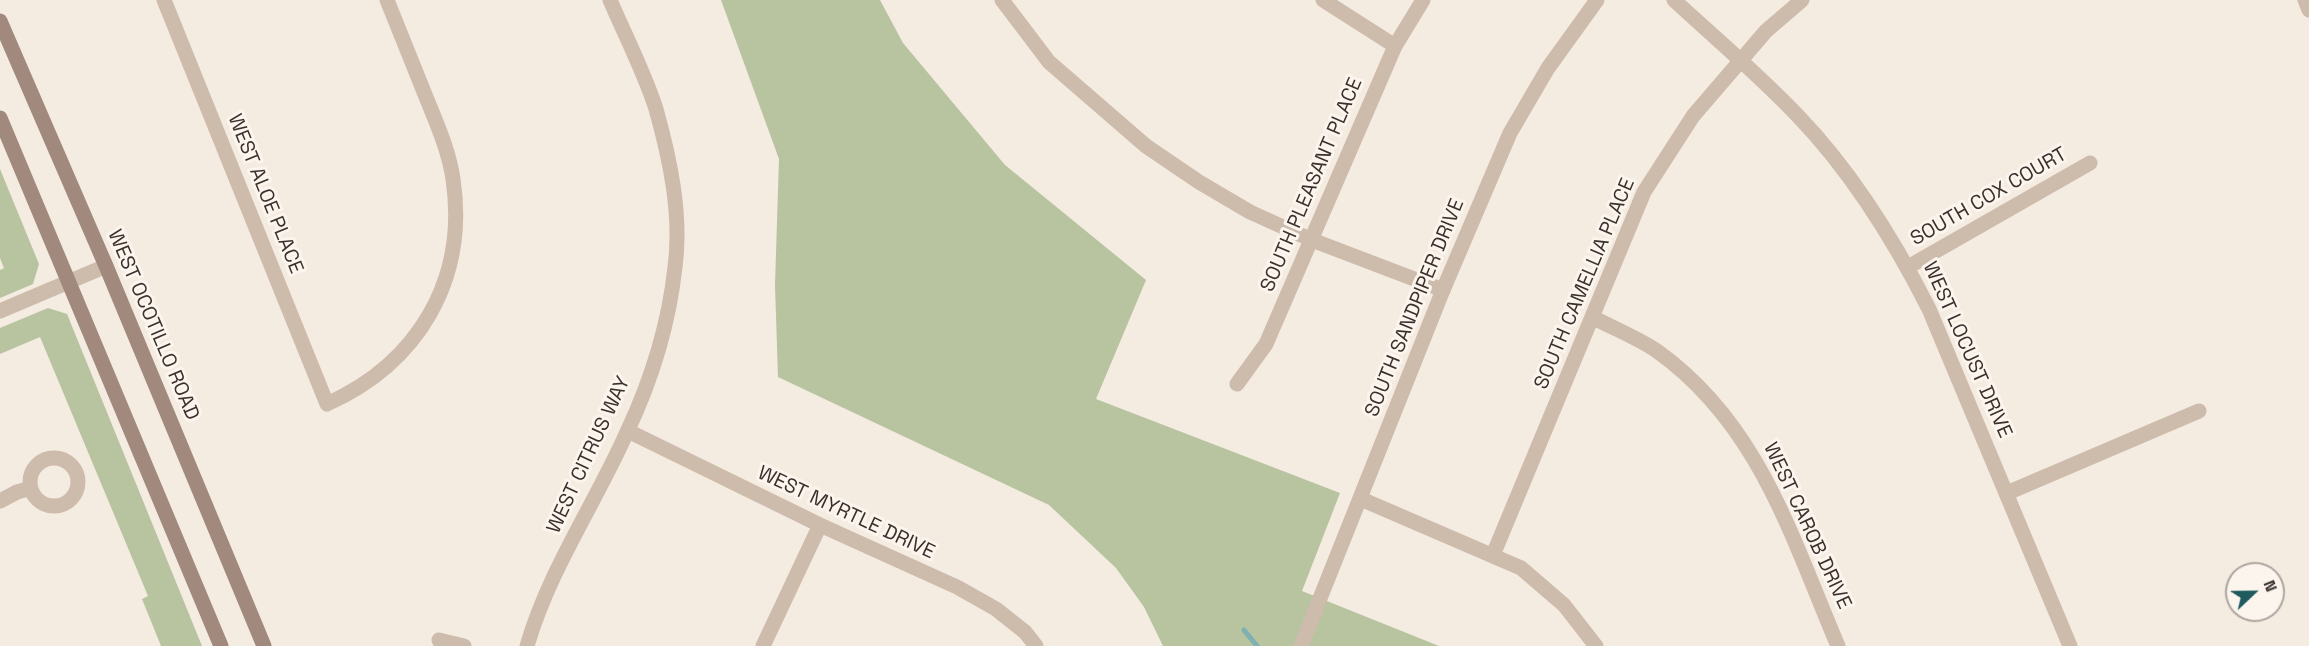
<!DOCTYPE html>
<style>
body{margin:0}
#map{position:relative;width:2309px;height:646px;overflow:hidden;background:#f4ebe1;font-family:"Space Grotesk",sans-serif}
canvas{display:block}
.north{position:absolute;left:2225px;top:562px;width:60px;height:60px;box-sizing:border-box;background:#fbf5ee;border:2px solid #aea6a0;border-radius:50%;rotate:68deg;font-size:16px;font-weight:700;line-height:24px;text-align:center;color:#3b302b}
.north::after{content:'';display:block;margin:auto;width:21px;height:27px;background:#1f5a5e;clip-path:polygon(50% 0,100% 100%,50% 72%,0 100%)}
</style>
<div id="map">
<canvas width="2309" height="646"></canvas>
<div class="north">N</div>
</div>
<script>
const ctx = document.querySelector('canvas').getContext('2d');
ctx.lineJoin = 'round';
function fillPath(path, color) {
  ctx.fillStyle = color;
  ctx.fill(path, 'evenodd');
}
function stroke(path, color, width, dash) {
  ctx.strokeStyle = color;
  ctx.lineWidth = width;
  ctx.lineCap = dash ? 'butt' : 'round';
  ctx.setLineDash(dash || []);
  ctx.stroke(path);
}
function write(font, color, halo, rows, align = 'center') {
  ctx.font = font + ' "Space Grotesk",sans-serif';
  ctx.lineWidth = 6;
  ctx.setLineDash([]);
  ctx.textBaseline = 'middle';
  ctx.strokeStyle = halo;
  ctx.fillStyle = color;
  for (const [text, x, y, turn = 0] of rows) {
    ctx.save();
    ctx.translate(x, y);
    ctx.rotate((+turn || 0) * Math.PI / 180);
    ctx.textAlign = isNaN(turn) ? turn : align;
    if (halo) ctx.strokeText(text, 0, 0);
    ctx.fillText(text, 0, 0);
    ctx.restore();
  }
}
fillPath(new Path2D(`
 M 721,0 L 880,0 L 903,43 L 1005,165 L 1146,280 L 1096,399 L 1340,493 L 1302,591 L 1439,646 L 1163,646 L 1144,607 L 1116,568 L 1049,505 L 778,377 L 775,285 L 779,159 Z
 M 0,169 L 39,264 L 33,284 L 0,298 L 0,270 L 4,268 L 0,258 Z
 M 48,308 L 67,314 L 202,646 L 161,646 L 142,599 L 148,596 L 40,337 L 0,354 L 0,328 Z`), '#b8c4a0');
stroke(new Path2D(`
 M 1244,630 L 1257,646`), '#7fb0b2', 5);
stroke(new Path2D(`
 M 164,0 L 327,404 C 418,363 468,280 453,179 C 449,151 437,124 426,97 C 413,65 400,32 387,0
 M 1002,0 L 1049,62 L 1146,146 L 1199,182 L 1250,212 L 1312,240 L 1443,290
 M 1323,0 L 1395,46
 M 1674,0 C 1715,38 1759,75 1798,116 C 1852,172 1894,240 1929,309 L 2070,646
 M 2305,0 L 2309,10
 M 1908,267 L 2090,163
 M 0,311 L 106,266
 M 1592,317 C 1613,328 1638,338 1657,351 C 1759,424 1791,536 1838,646
 M 1237,384 L 1266,344 L 1395,46 L 1423,0
 M 628,431 L 820,525 L 957,587 L 996,609 L 1025,632 L 1036,646
 M30 482a24 24 0 1 1 48 0a24 24 0 1 1-48 0Z
 M 2007,493 L 2199,411
 M 1361,499 L 1521,568 L 1564,605 L 1596,646
 M 0,501 L 17,492 L 31,488
 M 1493,555 L 1644,192 L 1693,116 L 1766,31 L 1802,0
 M 439,640 L 464,646
 M 527,646 C 549,570 595,504 627,432 C 651,381 669,323 675,267 C 682,215 670,159 656,109 C 645,74 625,35 610,0
 M 763,646 L 820,525`), '#cdbbac', 15);
stroke(new Path2D(`
 M 1301,646 L 1443,290 L 1510,133 L 1548,68 L 1597,0`), '#cdbbac', 15);
stroke(new Path2D(`
 M 0,21 L 106,266 L 264,646
 M 0,118 L 221,646`), '#a18a7d', 15);
write('20px', '#3b302b', '#fbf5ee', [
 ["SOUTH PLEASANT PLACE",1312,185,-67],
 ["WEST ALOE PLACE",265,194,68],
 ["SOUTH COX COURT",1989,197,-30],
 ["SOUTH CAMELLIA PLACE",1585,284,-67],
 ["SOUTH SANDPIPER DRIVE",1415,308,-68],
 ["WEST OCOTILLO ROAD",153,325,67],
 ["WEST LOCUST DRIVE",1967,350,66],
 ["WEST CITRUS WAY",589,455,-65],
 ["WEST MYRTLE DRIVE",846,513,25],
 ["WEST CAROB DRIVE",1807,526,65]
]);
</script>
